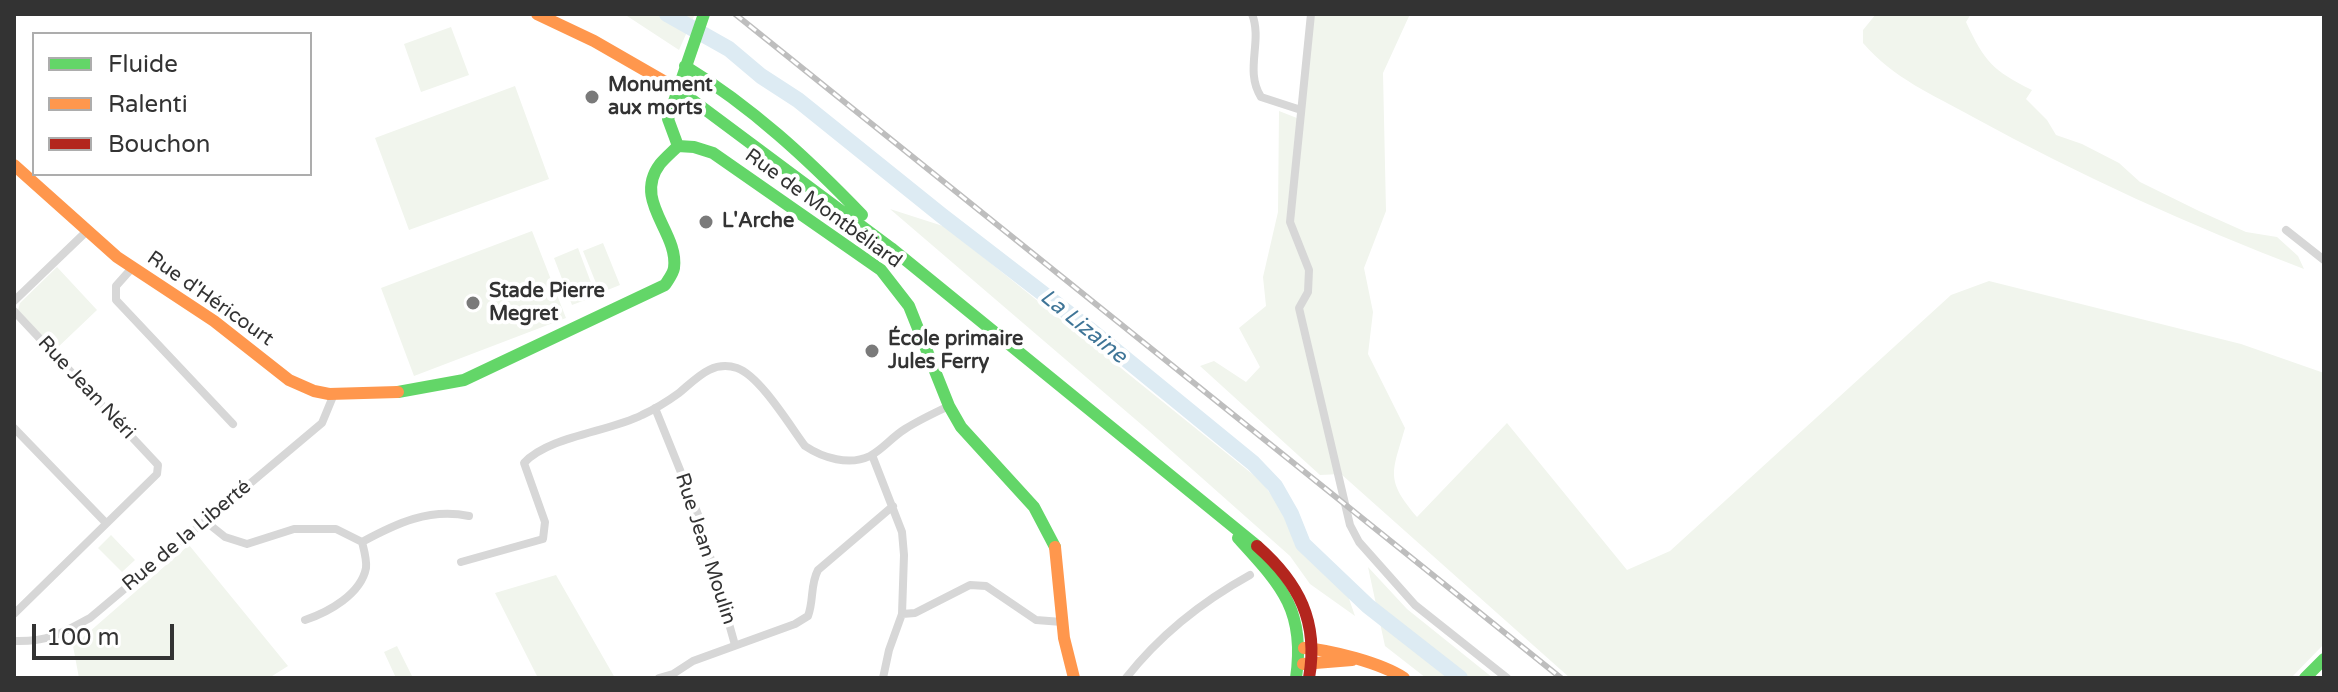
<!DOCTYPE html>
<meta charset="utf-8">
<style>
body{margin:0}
#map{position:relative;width:2338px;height:692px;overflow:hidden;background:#fff;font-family:"Varela Round",sans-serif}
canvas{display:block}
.frame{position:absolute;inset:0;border:16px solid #333;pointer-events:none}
.legend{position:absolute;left:32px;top:32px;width:280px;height:144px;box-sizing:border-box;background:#fff;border:2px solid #adadad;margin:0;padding:10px 14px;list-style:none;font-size:24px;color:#333}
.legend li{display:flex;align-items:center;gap:16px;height:40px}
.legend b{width:40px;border:2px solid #adadad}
.scale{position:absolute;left:32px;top:624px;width:142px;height:36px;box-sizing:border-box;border:4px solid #333;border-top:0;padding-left:10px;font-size:24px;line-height:28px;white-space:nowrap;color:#333;-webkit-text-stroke:6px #fff;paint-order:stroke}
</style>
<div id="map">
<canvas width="2338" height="692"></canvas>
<div class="frame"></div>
<ul class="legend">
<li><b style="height:10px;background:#63d668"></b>Fluide</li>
<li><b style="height:10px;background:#ff974d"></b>Ralenti</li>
<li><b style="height:10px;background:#b3261e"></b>Bouchon</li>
</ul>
<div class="scale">100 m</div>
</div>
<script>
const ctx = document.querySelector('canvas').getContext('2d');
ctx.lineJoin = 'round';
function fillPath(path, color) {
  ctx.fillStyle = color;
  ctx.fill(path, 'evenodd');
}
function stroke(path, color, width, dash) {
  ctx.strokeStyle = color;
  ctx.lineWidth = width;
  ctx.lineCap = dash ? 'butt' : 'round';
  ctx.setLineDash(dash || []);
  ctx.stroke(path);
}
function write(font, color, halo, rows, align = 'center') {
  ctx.font = font + ' "Varela Round",sans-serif';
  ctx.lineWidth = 8;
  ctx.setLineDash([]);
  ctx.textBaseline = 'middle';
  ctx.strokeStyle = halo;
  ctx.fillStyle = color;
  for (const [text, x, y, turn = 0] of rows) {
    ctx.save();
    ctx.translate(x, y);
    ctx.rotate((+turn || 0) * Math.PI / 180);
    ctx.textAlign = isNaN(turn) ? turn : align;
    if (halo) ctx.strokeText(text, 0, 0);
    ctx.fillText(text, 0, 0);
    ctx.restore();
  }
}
fillPath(new Path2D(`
 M 624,14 L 695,14 L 679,50 Z
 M 1314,14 L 1410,14 L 1383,73 L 1386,211 L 1364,268 L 1373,312 L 1368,354 L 1405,428 C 1392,473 1385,479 1417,517 L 1507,423 L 1627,570 L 1670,551 L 1951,295 L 1989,281 L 2241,344 L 2324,373 L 2324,644 L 2291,678 L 1570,678 L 1341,474 L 1320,475 L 1200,366 L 1214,361 L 1246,382 L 1260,367 L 1239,328 L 1266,306 L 1263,277 L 1278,212 L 1279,111 L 1302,120 Z
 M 1876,14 L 1971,14 L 1966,22 C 1985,62 1992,70 2032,90 L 2026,99 L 2047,120 L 2056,135 L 2082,144 L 2119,163 L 2140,182 L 2199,211 L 2246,232 L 2277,237 L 2298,256 L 2304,269 C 2191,226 2079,175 1973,117 C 1932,94 1894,79 1863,43 L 1863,30 Z
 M 451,27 L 469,75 L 421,92 L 404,44 Z
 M 515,86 L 549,179 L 409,230 L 375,138 Z
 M 890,209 L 946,227 L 1261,481 L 1278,504 L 1294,539 L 1307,558 L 1347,593 L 1355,616 L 1310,584 L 1290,556 L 1149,431 Z
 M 532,231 L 566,318 L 414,376 L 381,288 Z
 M 603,243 L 620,285 L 600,293 L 583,251 Z
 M 578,248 L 596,296 L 572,305 L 554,258 Z
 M 57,267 L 97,310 L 55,350 L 18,310 L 20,303 Z
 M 111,535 L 135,560 L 122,572 L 98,548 Z
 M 189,545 L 288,666 L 269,678 L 79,678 L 73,646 Z
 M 1368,567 L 1407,609 L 1493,678 L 1426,678 L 1385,646 Z
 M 556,575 L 615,678 L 538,678 L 495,593 Z
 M 397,646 L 413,678 L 396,678 L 384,652 Z`), '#f1f5ed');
stroke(new Path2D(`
 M 667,14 L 729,49 L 761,76 L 798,100 L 941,215 L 1089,329 L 1253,463 L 1275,486 L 1291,514 L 1303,544 L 1368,606 L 1460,678`), '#ddebf3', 16);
stroke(new Path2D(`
 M 1252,14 C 1263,42 1244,70 1261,97 L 1301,110
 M 1311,14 L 1290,222 L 1309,270 L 1308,292 L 1299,308 L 1350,525 L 1359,542 L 1415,605 L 1507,678
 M 2286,230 L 2324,260
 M 132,268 L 116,286 L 116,300 L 233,424
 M 14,301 L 88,230
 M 14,311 L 158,465 L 157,474 L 14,614
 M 655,408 L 699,517 L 735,645
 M 14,428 L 106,523
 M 872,455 L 902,532 L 904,555 L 902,614
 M 205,521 L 225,537 L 247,544 L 294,529 L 336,529 L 362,542 C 364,550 367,560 366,568 C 361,594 329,612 305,620
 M 362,542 C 397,523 429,508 469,516
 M 461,562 L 543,539 L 545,522 L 524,463 C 549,436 609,432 642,415 C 655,409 668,401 679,393 C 697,378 712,360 737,368 C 760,376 790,426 805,446 C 823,458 849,466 870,456 C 883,449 892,437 905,429 C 919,420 934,413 949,406
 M 14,641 C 48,642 61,634 90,618 L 322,423 L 334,394
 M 659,678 L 673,674 L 693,661 L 795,624 L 808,616 C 814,600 810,585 818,570 L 893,506
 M 883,678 L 889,650 L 902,614 L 915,613 L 970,585 L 986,586 L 1036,620 L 1062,622
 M 1126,678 C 1159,636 1203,601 1250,575`), '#d7d7d7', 8);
stroke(new Path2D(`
 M 685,66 C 752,107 808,159 862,215
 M 687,96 L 891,248 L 1257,546
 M 678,146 L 694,147 L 713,153 L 881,270 L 909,306 L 949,406 L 961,427 L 1034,507 L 1055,547
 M 678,146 L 668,119 L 704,14
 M 398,392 L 464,380 L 665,285 C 668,280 673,274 674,268 C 679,232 632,201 660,164 C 665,158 672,152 678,146
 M 1238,538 C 1281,585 1306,610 1296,678
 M 2305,678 L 2324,659`), '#63d668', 12);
stroke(new Path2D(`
 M 537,14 L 594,41 L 667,83
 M 14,165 L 117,257 L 214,321 L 289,380 L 314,391 L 329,394 L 398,392
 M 1055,547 L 1064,638 L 1074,678
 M 1304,648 C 1331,650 1381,663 1404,678
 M 1303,664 L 1352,660`), '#ff974d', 12);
stroke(new Path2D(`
 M 1257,546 C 1299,583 1319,622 1309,678`), '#b3261e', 12);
const rail = new Path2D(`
 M 735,14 L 1561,678`);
stroke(rail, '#bebebe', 6);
stroke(rail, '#fff', 3, [9]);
stroke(new Path2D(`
 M 667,83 L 687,96`), '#63d668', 14);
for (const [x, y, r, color] of [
 [592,97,8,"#7a7a7a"],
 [706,222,8,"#7a7a7a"],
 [473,303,8,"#7a7a7a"],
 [872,351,8,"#7a7a7a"]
]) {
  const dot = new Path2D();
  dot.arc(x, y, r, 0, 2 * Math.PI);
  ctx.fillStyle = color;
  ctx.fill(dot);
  stroke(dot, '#fff', 3);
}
write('bold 20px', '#333', '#fff', [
 ["Monument",608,86],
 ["aux morts",608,109],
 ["L'Arche",722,222],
 ["Stade Pierre",489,292],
 ["Megret",489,315],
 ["École primaire",888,340],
 ["Jules Ferry",888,363]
], 'left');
write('20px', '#333', '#fff', [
 ["Rue de Montbéliard",823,209,36],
 ["Rue d'Héricourt",210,299,35],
 ["Rue Jean Néri",86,388,47],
 ["Rue de la Liberté",187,536,-40],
 ["Rue Jean Moulin",705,549,72]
]);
write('italic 22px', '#3f7597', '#fff', [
 ["La Lizaine",1083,327,39]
]);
</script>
